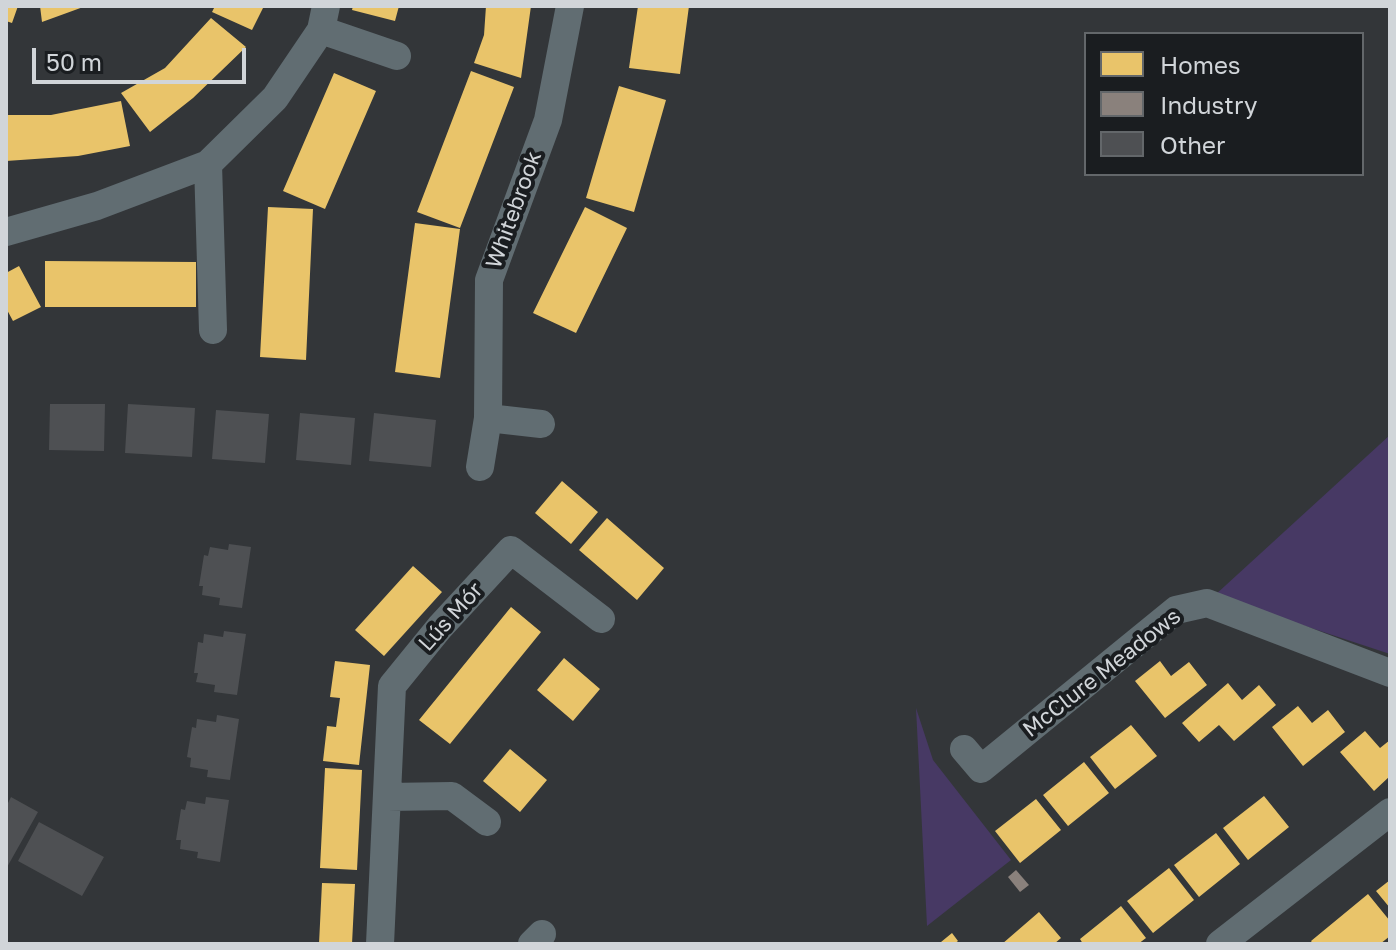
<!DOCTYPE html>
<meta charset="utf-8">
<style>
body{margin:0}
#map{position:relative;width:1396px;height:950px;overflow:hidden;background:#333639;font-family:"Golos Text",sans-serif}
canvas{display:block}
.frame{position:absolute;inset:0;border:8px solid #d1d5d9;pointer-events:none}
.legend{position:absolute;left:1084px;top:32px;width:280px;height:144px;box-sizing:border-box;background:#1a1d20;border:2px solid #63676a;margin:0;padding:10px 14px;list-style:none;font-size:24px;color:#d1d5d9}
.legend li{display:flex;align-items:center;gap:16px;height:40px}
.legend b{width:40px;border:2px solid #63676a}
.scale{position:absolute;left:32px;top:48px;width:214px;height:36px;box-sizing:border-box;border:4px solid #d1d5d9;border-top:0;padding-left:10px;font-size:24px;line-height:28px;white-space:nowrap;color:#d1d5d9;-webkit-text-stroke:6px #1a1d20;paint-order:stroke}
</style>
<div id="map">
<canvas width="1396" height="950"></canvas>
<div class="frame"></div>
<ul class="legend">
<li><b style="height:22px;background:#e9c46a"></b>Homes</li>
<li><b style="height:22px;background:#8a817c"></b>Industry</li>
<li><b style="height:22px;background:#4e5053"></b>Other</li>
</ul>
<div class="scale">50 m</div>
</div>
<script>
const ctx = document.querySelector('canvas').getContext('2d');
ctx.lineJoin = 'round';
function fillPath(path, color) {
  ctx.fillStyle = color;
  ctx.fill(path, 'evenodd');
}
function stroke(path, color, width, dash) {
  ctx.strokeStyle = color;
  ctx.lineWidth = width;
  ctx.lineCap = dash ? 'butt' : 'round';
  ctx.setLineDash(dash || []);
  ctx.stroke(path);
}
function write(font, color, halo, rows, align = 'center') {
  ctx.font = font + ' "Golos Text",sans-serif';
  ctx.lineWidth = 8;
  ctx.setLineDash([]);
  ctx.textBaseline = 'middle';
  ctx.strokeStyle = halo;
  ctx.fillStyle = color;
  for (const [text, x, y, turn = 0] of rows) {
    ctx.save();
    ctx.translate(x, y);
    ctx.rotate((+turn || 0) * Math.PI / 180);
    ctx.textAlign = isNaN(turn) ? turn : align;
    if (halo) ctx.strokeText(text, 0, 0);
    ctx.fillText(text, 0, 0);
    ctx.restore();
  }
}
fillPath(new Path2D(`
 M 1390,435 L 1390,654 L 1214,596 Z
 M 916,708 L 933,760 L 1011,860 L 927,926 Z`), '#473964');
fillPath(new Path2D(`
 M 6,6 L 18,6 L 12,23 L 6,21 Z
 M 40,6 L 86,6 L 42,22 Z
 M 215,6 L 264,6 L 252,30 L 212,12 Z
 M 353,6 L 399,6 L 395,21 L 352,10 Z
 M 486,6 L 531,6 L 521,78 L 474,63 L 484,35 Z
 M 638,6 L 689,6 L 680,74 L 629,68 Z
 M 211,18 L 246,47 L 193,98 L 150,132 L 121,93 L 165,68 Z
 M 471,71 L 514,87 L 460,228 L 417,212 Z
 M 334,73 L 376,91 L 325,209 L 283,191 Z
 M 619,86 L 666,100 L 634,212 L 586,198 Z
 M 121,101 L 130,146 L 78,156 L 6,161 L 6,115 L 51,115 Z
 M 268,207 L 313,209 L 306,360 L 260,357 Z
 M 585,207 L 627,228 L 576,333 L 533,313 Z
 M 415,223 L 460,229 L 440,378 L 395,372 Z
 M 45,261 L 196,262 L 196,307 L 45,307 Z
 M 19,266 L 41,307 L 13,321 L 6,308 L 6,273 Z
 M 562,481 L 598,512 L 571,544 L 535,513 Z
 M 607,518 L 664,568 L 637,600 L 579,550 Z
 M 413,566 L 442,592 L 384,656 L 355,630 Z
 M 511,607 L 541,632 L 450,744 L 419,720 Z
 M 564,658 L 600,689 L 573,721 L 537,690 Z
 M 335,661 L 370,665 L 359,765 L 323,761 L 327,726 L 336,727 L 340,698 L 330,697 Z
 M 1160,661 L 1171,676 L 1189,662 L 1207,685 L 1165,718 L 1135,681 Z
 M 1228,683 L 1242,700 L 1259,685 L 1276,705 L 1234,741 L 1219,725 L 1199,742 L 1182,723 Z
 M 1298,706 L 1312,723 L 1328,710 L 1345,732 L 1303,766 L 1272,727 Z
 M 1131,725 L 1157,756 L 1115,789 L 1090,757 Z
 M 1365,731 L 1380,748 L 1390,740 L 1390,776 L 1374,791 L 1340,752 Z
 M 510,749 L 547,780 L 520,812 L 483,781 Z
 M 1084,762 L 1109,793 L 1068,826 L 1043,795 Z
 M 325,768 L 362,770 L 357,870 L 320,868 Z
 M 1264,796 L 1289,827 L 1248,860 L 1223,828 Z
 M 1036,799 L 1061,830 L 1020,863 L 995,831 Z
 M 1216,833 L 1240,864 L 1199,897 L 1174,865 Z
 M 1169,868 L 1194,900 L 1153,933 L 1127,901 Z
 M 1390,880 L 1390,908 L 1376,891 Z
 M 322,883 L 355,884 L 352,944 L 319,944 Z
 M 1368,894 L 1390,921 L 1390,936 L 1380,944 L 1313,944 L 1311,941 Z
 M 1121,906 L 1146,938 L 1138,944 L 1083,944 L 1080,939 Z
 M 1039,912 L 1061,938 L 1054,944 L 1002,944 Z
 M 952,933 L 958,941 L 954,944 L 942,944 L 941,942 Z`), '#e9c46a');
fillPath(new Path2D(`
 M 1016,870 L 1029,885 L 1020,892 L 1008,877 Z`), '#8a817c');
fillPath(new Path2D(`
 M 50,404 L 105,404 L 104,451 L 49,450 Z
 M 128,404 L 195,408 L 192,457 L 125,453 Z
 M 216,410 L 269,414 L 265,463 L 212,459 Z
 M 300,413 L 355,418 L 351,465 L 296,460 Z
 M 374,413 L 436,420 L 431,467 L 369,461 Z
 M 229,544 L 251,547 L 242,608 L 219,605 L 220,598 L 202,595 L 203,586 L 199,586 L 204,555 L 208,556 L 210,547 L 228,550 Z
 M 224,631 L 246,634 L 237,695 L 214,692 L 215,685 L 196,682 L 198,673 L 194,673 L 198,642 L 203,643 L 204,634 L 223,637 Z
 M 217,715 L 239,719 L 230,780 L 207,777 L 208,770 L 190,767 L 191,758 L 187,757 L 192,727 L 196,728 L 197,719 L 216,722 Z
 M 11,797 L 38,812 L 6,869 L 6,807 Z
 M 206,797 L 229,800 L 220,862 L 197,858 L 198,852 L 180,849 L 181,840 L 176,840 L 181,809 L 185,810 L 187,801 L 205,804 Z
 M 39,822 L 104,857 L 82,896 L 18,861 Z`), '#4e5053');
stroke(new Path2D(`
 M 321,30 L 397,56
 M 208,164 L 213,330
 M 6,232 L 97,206 L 208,164 L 275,98 L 321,30 L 326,6
 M 541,424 L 488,418 L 489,280 L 548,120 L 570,6
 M 480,467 L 488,418
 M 964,749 L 981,769 L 1176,610 L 1207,603 L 1390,673
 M 387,797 L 452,796 L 487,822
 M 380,944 L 392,686 L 440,627 L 511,550 L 601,619
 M 532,944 L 542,934
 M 1220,944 L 1390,812`), '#616d72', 28);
write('22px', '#d1d5d9', '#1a1d20', [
 ["Whitebrook",514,210,-70],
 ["Lús Mór",451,617,-48],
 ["McClure Meadows",1102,673,-38]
]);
</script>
